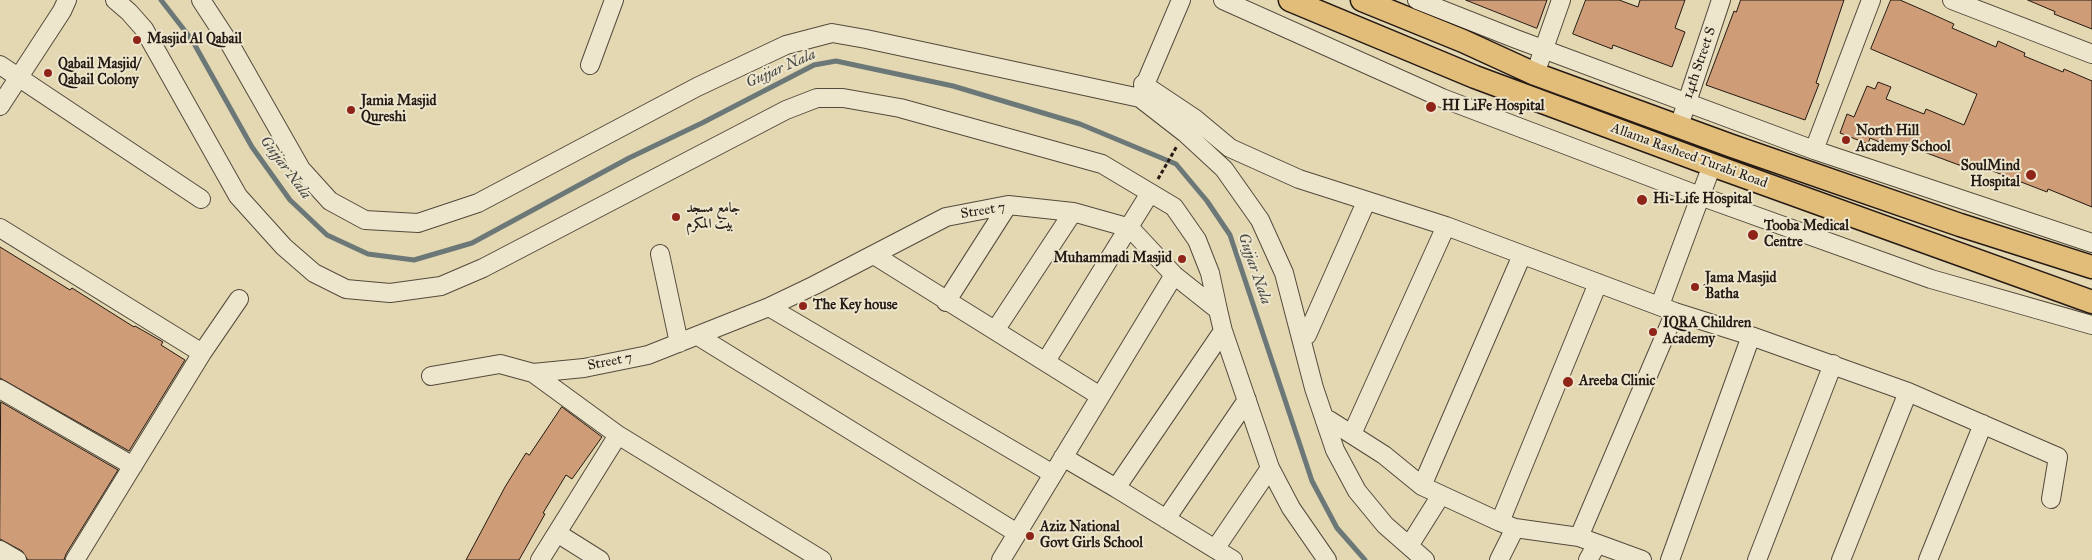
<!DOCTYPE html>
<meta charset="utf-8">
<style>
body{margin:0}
canvas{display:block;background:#e3d8b2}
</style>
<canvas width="2092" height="560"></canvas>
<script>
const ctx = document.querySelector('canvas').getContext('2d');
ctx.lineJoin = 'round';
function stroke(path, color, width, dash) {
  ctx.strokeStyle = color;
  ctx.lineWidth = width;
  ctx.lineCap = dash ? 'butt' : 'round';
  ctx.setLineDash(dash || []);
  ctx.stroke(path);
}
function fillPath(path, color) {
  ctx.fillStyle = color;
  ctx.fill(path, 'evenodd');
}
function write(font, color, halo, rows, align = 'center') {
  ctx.font = font + ' "IM FELL Great Primer",Amiri,serif';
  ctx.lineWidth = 4;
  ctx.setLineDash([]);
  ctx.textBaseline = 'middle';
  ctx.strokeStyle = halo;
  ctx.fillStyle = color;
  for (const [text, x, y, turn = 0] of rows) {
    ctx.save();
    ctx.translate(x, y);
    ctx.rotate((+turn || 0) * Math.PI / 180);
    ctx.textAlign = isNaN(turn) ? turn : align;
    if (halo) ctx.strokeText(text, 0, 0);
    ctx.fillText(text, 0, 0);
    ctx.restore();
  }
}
stroke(new Path2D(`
 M 161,0 L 192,40 L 252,147 L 290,200 L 327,235 L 368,254 L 414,260 L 472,243 L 629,158 L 702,123 L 814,65 L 836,61 L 953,86 L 1080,124 L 1176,164 L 1207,201 L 1230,235 L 1312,481 L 1337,528 L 1365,560`), '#6c7877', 5);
const building = new Path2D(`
 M 1466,0 L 1547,0 L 1537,28 Z
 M 1586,0 L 1619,0 L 1638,7 L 1640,0 L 1685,0 L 1675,28 L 1685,32 L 1672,67 L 1613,45 L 1612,49 L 1573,34 Z
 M 1741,0 L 1844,0 L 1816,83 L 1819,84 L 1805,120 L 1706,85 L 1734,11 L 1736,12 Z
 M 1891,0 L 1900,0 L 1923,10 L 1954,24 L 1952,28 L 1996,47 L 1998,41 L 2025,53 L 2024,56 L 2063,72 L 2064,69 L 2092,81 L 2092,207 L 2048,189 L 2047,192 L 1977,165 L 1975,171 L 1908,146 L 1905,153 L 1870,138 L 1868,144 L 1840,133 L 1847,114 L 1854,117 L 1867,86 L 1875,89 L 1878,82 L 1891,87 L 1886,99 L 1924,114 L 1926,109 L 1964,125 L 1977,94 L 1871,49 Z
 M 2028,0 L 2092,0 L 2092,29 L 2054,14 L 2055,12 Z
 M 0,247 L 70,290 L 72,288 L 134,327 L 135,326 L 163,342 L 161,345 L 185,360 L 129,451 L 0,378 Z
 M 1,402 L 118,470 L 66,554 L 64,560 L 28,560 L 22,551 L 0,539 Z
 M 562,407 L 602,437 L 572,479 L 566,475 L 543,513 L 545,514 L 519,560 L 466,560 L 505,487 L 526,453 L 529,455 Z`);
fillPath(building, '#ce9c76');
stroke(building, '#251a14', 1);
const minor = new Path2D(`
 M 115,0 L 129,12 L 144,29 L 238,196 L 284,247 L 314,273 L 346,289 L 390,293 L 441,286 L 483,268 L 786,110 L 817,98 L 843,98 L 900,108 L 1102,164 L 1174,207 L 1197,240 L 1210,273 L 1218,310
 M 201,0 L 231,46 L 301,169 L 330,201 L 365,220 L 418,223 L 478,203 L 697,87 L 786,45 L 832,33 L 866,39 L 1140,98 L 1185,133 L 1224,169 L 1260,220 L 1284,273 L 1314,388 L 1335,450 L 1357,491 L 1385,525 L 1425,560
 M 1223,0 L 1442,98 L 1700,196 L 1931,279 L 2092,325
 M 1417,0 L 1516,39 L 1814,150 L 2092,243
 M 1952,0 L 2092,54
 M 0,65 L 201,199
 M 590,65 L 614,0
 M 1535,74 L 1561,0
 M 1143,84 L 1194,118 L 1230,148 L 1299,179 L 1446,226 L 1675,312 L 1751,336 L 1908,392 L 2058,457 L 2051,499
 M 1141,94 L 1181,0
 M 0,106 L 62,11 L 67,0
 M 1679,126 L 1721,0
 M 1814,150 L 1871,0
 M 0,228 L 202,353
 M 660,254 L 679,343
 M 874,255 L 1100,396
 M 946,302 L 1008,205
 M 1660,305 L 1712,165
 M 769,307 L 1053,474
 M 996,329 L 1073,212
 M 698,336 L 1017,533
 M 1301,336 L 1307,335 L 1366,202
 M 1046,361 L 1150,193
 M 533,373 L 618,435 L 822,560
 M 431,376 L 500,364 L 533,373 L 584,368 L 648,355 L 769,307 L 815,285 L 946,217 L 1008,205 L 1073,212 L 1130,228 L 1174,275 L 1218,310 L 1223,331 L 1270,468 L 1291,508 L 1327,560
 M 0,389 L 133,466
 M 1325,421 L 1329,420 L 1384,455 L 1422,486 L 1500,522 L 1515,528 L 1579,537 L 1642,560
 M 1352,434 L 1446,226
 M 1063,457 L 1116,488 L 1233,560
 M 1422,486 L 1522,255
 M 1116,488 L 1223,331
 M 1166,519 L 1247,400
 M 1500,522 L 1598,283
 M 557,533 L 600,560
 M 1579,537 L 1675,312
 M 1409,546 L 1441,495
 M 1215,549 L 1270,468
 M 0,550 L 17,560
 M 75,560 L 202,353 L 239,299
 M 540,560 L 618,435
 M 1001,560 L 1174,275
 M 1499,560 L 1515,528
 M 1588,560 L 1597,544
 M 1670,560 L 1751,336
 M 1757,560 L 1833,364
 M 1841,560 L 1908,392
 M 1928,560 L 1983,424`);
const major = new Path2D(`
 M 1290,0 L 1475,77 L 1712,165 L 2092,302
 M 1362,0 L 1463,41 L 1535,74 L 1732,146 L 1960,225 L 2092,267`);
stroke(minor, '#544a3c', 20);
stroke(major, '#251a14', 25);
stroke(new Path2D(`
 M 1158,179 L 1177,146`), '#251a14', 3, [4, 2.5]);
stroke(minor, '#ede6cd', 18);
stroke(major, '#e2bc79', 22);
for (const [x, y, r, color] of [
 [137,40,5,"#8f2418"],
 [48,73,5,"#8f2418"],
 [1431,107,6,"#8f2418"],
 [351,110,5,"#8f2418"],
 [1846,140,5,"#8f2418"],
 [2031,175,6,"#8f2418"],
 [1642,200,6,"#8f2418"],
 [676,217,5,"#8f2418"],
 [1753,235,6,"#8f2418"],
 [1182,259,5,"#8f2418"],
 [1695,287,5,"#8f2418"],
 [803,306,5,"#8f2418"],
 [1653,332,5,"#8f2418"],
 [1568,382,6,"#8f2418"],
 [1030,536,5,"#8f2418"]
]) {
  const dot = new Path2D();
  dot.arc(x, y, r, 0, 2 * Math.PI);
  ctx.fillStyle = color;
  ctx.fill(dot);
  stroke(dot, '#ede6cd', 2);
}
write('bold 14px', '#251a14', '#ede6cd', [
 ["Masjid Al Qabail",147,40],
 ["Qabail Masjid/",58,65],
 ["Qabail Colony",58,81],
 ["Jamia Masjid",361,102],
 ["Qureshi",361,118],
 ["HI LiFe Hospital",1442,107],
 ["North Hill",1856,132],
 ["Academy School",1856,148],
 ["SoulMind",2020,167,"right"],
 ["Hospital",2020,183,"right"],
 ["Hi-Life Hospital",1653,200],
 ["جامع مسجد",686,209],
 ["بیت المکرم",686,225],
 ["Tooba Medical",1764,227],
 ["Centre",1764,243],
 ["Muhammadi Masjid",1172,259,"right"],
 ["Jama Masjid",1705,279],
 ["Batha",1705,295],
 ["The Key house",813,306],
 ["IQRA Children",1663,324],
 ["Academy",1663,340],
 ["Areeba Clinic",1579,382],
 ["Aziz National",1040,528],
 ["Govt Girls School",1040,544]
], 'left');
write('14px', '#251a14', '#ede6cd', [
 ["14th Street S",1700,63,-71],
 ["Allama Rasheed Turabi Road",1689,156,20],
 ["Street 7",983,211,-9],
 ["Street 7",610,362,-11]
]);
write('italic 15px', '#494946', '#ede6cd', [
 ["Gujjar Nala",781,69,-24],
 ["Gujjar Nala",285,168,53],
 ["Gujjar Nala",1254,269,71]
]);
</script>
